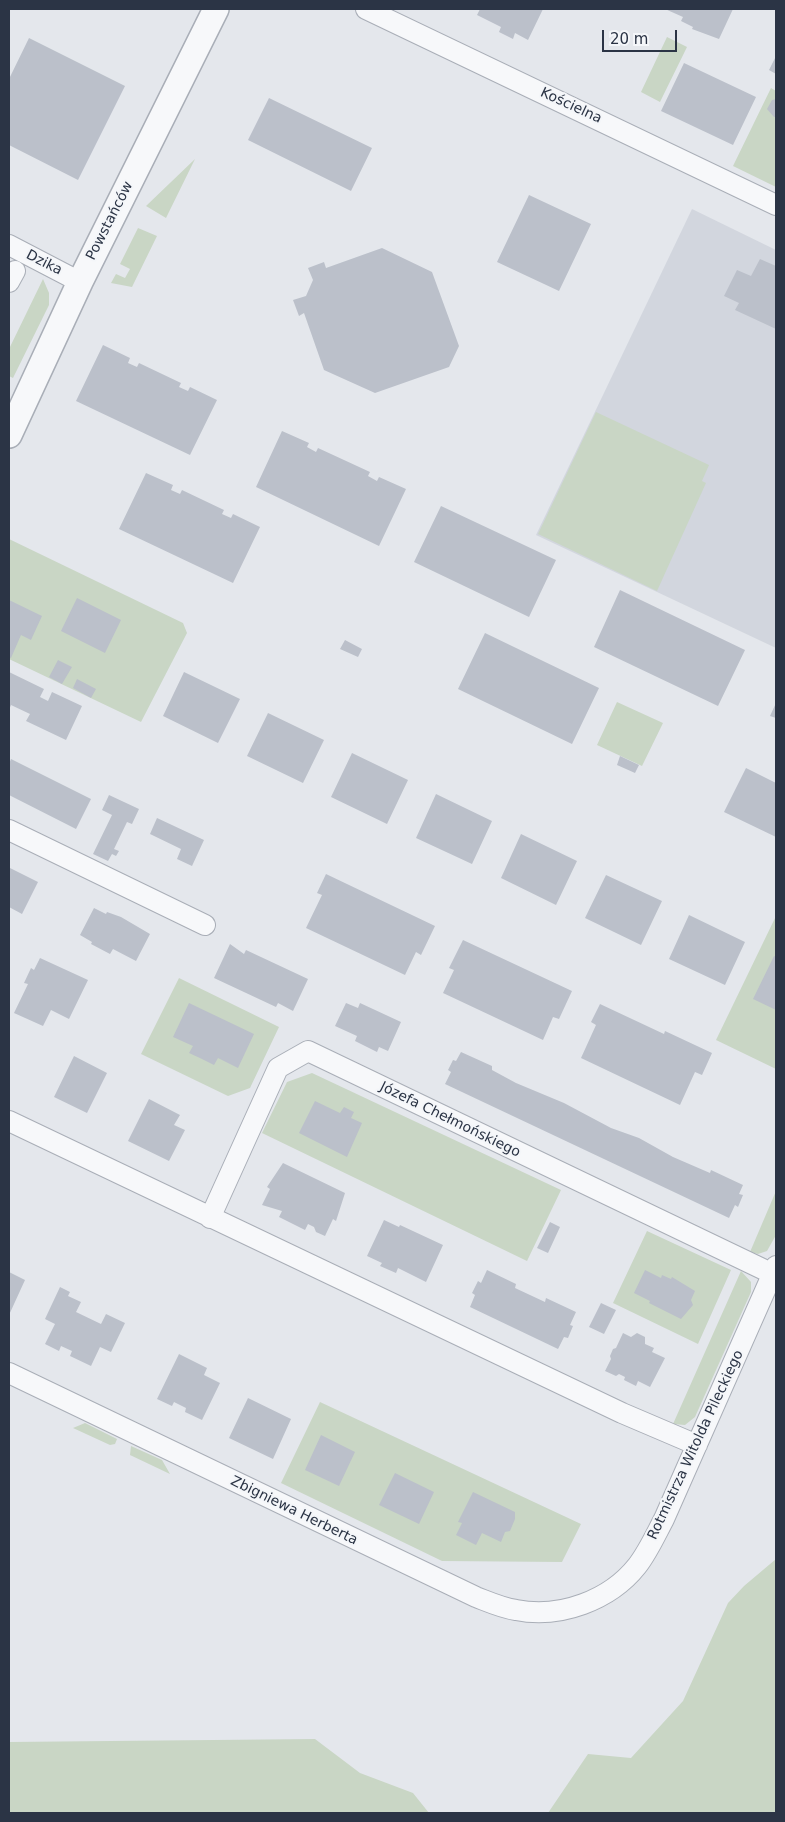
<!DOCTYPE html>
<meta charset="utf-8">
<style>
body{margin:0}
#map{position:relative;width:785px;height:1822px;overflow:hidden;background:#e4e7ec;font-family:"DejaVu Sans",sans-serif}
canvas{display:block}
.frame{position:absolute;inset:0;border:10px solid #2b3445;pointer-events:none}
.scale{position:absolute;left:602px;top:30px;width:75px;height:22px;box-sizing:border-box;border:2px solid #2b3445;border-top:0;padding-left:6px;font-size:15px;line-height:18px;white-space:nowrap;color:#2b3445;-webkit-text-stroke:4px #f4f6f9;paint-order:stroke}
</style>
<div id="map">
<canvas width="785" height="1822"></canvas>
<div class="frame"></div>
<div class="scale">20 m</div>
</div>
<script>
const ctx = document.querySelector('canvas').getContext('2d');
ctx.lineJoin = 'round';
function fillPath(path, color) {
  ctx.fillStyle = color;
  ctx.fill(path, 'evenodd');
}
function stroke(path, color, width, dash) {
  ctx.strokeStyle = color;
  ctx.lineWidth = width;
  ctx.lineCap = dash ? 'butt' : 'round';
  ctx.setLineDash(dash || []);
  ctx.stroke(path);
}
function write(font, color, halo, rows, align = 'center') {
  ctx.font = font + ' "DejaVu Sans",sans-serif';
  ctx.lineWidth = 4;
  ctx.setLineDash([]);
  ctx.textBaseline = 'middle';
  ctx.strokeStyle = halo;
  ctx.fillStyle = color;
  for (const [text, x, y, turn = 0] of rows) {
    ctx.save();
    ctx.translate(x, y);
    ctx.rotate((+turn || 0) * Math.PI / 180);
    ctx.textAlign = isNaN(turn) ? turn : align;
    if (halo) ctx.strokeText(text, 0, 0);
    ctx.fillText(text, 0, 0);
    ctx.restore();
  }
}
fillPath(new Path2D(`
 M 692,209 L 776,250 L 776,648 L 536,535 Z`), '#d2d6de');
fillPath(new Path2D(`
 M 667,37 L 687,47 L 660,102 L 641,92 Z
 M 771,88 L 776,91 L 776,187 L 733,166 Z
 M 195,159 L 166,218 L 146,206 Z
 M 138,228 L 157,236 L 132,287 L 111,283 L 116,274 L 125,278 L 130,269 L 120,264 Z
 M 43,279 L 49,293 L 49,305 L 13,378 L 9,376 L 9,349 Z
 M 596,412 L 709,465 L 702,481 L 706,483 L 657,591 L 538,534 Z
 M 9,539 L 183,623 L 187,633 L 141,722 L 9,659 Z
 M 617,702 L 663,723 L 642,766 L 597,745 Z
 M 776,916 L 776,1069 L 716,1040 Z
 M 179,978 L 279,1027 L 250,1088 L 228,1096 L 141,1054 Z
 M 312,1073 L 561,1190 L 527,1261 L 262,1133 L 287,1082 Z
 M 776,1191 L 776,1235 L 767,1251 L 758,1254 L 750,1252 Z
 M 647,1231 L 731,1270 L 698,1344 L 613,1303 Z
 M 741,1271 L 751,1282 L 751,1292 L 695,1417 L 685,1425 L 673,1424 Z
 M 320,1402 L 581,1524 L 562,1562 L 442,1561 L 281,1483 Z
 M 85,1423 L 117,1439 L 115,1444 L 110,1445 L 73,1428 Z
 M 131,1446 L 162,1460 L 170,1474 L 130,1455 Z
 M 776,1559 L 776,1813 L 548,1813 L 588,1754 L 631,1758 L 683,1701 L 728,1603 L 744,1586 Z
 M 315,1739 L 360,1773 L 413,1793 L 429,1813 L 9,1813 L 9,1742 Z`), '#c9d6c5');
fillPath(new Path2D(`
 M 480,9 L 543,9 L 528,40 L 515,33 L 513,39 L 499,32 L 501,27 L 477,15 Z
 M 665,9 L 733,9 L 719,39 L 692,29 L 693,27 L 681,21 L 683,17 Z
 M 29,38 L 125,86 L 78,180 L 9,145 L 9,79 Z
 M 776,56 L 776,74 L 769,70 Z
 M 684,63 L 756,97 L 733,145 L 661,111 Z
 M 269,98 L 372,148 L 351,191 L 248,140 Z
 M 776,99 L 776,117 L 774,117 L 767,109 L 772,100 Z
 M 529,195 L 591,224 L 559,291 L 497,262 Z
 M 382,248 L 432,272 L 459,346 L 449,367 L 375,393 L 324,370 L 304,313 L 299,316 L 293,300 L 306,296 L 313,280 L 308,268 L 324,262 L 326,268 Z
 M 760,259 L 776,266 L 776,329 L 735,310 L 739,303 L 724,296 L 737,270 L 751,276 Z
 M 103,345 L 130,358 L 128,363 L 137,367 L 139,363 L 181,383 L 179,387 L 188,391 L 190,387 L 217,400 L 190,455 L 76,401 Z
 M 282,431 L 309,443 L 307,447 L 316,452 L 318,448 L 370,472 L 368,476 L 377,481 L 379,477 L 406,489 L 379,546 L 256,487 Z
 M 146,473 L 173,485 L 171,490 L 180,494 L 182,490 L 224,510 L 222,514 L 231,518 L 233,514 L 260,527 L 233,583 L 119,529 Z
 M 441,506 L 556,560 L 529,617 L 414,562 Z
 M 620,590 L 745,650 L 718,706 L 594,647 Z
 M 77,598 L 121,620 L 105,653 L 61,631 Z
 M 9,600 L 42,616 L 31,640 L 21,635 L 11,658 L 9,657 Z
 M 485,633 L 599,688 L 572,744 L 458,689 Z
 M 345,640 L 362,649 L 358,657 L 340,649 Z
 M 58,660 L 72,667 L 62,684 L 49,677 Z
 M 9,672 L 44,689 L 40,697 L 48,701 L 52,692 L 82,706 L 66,740 L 26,721 L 30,714 L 11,705 L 9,710 Z
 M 184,672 L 240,699 L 218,743 L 163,716 Z
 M 77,679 L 96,689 L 91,698 L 73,688 Z
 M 776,703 L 776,718 L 770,716 Z
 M 268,713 L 324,740 L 303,783 L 247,756 Z
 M 352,753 L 408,780 L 387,824 L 331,797 Z
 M 620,756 L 639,765 L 635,773 L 617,765 Z
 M 11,759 L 91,799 L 76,829 L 9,795 L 9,764 Z
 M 746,768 L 776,783 L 776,837 L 724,812 Z
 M 436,794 L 492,821 L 472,864 L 416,838 Z
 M 109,795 L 139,809 L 132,824 L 127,822 L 114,849 L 119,851 L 116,856 L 112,854 L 108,861 L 93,854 L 112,815 L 102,810 Z
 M 157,818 L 204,840 L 192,866 L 177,859 L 181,849 L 150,834 Z
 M 521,834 L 577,861 L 556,905 L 501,878 Z
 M 10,868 L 38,882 L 22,914 L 9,907 Z
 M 326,874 L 435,926 L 421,955 L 416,952 L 405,975 L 306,928 L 322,895 L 317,893 Z
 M 606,875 L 662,901 L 641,945 L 585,918 Z
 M 94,908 L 106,914 L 107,912 L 121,917 L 150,934 L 136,961 L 113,949 L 110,954 L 91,944 L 92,942 L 80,935 Z
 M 689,915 L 745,942 L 725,985 L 669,959 Z
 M 463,940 L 572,991 L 559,1019 L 553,1017 L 543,1040 L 443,993 L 454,970 L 449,968 Z
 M 230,944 L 244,954 L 246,950 L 308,979 L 293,1011 L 278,1003 L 276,1007 L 214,978 Z
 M 774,956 L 776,957 L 776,1010 L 753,999 Z
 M 40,958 L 88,980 L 69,1019 L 51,1010 L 43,1026 L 14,1013 L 28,984 L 24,983 L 31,968 L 34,970 Z
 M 189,1003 L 254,1034 L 238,1068 L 218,1058 L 214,1065 L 202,1059 L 189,1053 L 193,1046 L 173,1037 Z
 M 346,1003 L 358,1008 L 360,1003 L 401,1022 L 388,1051 L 379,1047 L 377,1052 L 355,1041 L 357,1036 L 335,1026 Z
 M 600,1004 L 664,1034 L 665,1031 L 712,1053 L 702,1075 L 695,1072 L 680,1105 L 581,1058 L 596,1025 L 591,1022 Z
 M 461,1052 L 492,1066 L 492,1070 L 516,1083 L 564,1103 L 611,1128 L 639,1138 L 673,1157 L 710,1173 L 711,1170 L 743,1185 L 739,1194 L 743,1195 L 738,1207 L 735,1205 L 729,1218 L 445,1084 L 451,1072 L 448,1070 L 453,1060 L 456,1061 Z
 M 74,1056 L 107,1073 L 87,1113 L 54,1097 Z
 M 149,1099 L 180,1115 L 174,1125 L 185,1130 L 169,1161 L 128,1141 Z
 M 315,1101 L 340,1113 L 344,1107 L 354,1112 L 351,1118 L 362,1123 L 347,1157 L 299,1133 Z
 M 283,1163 L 345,1193 L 336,1221 L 333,1219 L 325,1236 L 316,1232 L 314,1227 L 308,1224 L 305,1230 L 279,1217 L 282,1211 L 262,1205 L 270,1189 L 267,1187 Z
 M 384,1220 L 399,1227 L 400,1225 L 443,1245 L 426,1282 L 398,1268 L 396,1273 L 380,1266 L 382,1263 L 367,1256 Z
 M 550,1222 L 560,1227 L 548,1253 L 537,1248 Z
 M 487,1270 L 516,1284 L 515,1288 L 545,1302 L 546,1298 L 576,1312 L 570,1325 L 573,1326 L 568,1338 L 564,1337 L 558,1349 L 470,1307 L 475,1295 L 472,1293 L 478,1281 L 481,1283 Z
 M 645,1270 L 661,1278 L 662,1275 L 671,1279 L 672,1277 L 695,1291 L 691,1300 L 693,1305 L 681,1319 L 649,1303 L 650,1301 L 634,1293 Z
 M 9,1272 L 25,1280 L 9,1315 Z
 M 60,1287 L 70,1292 L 68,1296 L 81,1302 L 76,1312 L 101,1324 L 106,1314 L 125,1323 L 111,1352 L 100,1347 L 91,1366 L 70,1356 L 72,1351 L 61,1346 L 59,1351 L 45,1344 L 55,1324 L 45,1319 Z
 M 601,1303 L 616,1310 L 604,1334 L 589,1327 Z
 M 623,1333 L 631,1337 L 637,1333 L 645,1337 L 645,1344 L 654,1348 L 652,1352 L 665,1358 L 650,1387 L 638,1381 L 636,1386 L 624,1380 L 625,1377 L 619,1374 L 616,1376 L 605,1371 L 611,1359 L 610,1356 L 613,1349 L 616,1348 Z
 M 179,1354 L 207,1368 L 204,1375 L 220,1383 L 202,1420 L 185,1412 L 186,1408 L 174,1402 L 172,1406 L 157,1399 Z
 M 248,1398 L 291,1419 L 273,1459 L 229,1438 Z
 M 321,1435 L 355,1452 L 339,1486 L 305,1470 Z
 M 395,1473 L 434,1492 L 419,1524 L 379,1505 Z
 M 473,1492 L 515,1512 L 515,1519 L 510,1531 L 505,1532 L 501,1542 L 482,1533 L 476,1545 L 456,1535 L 462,1523 L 458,1522 Z`), '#bbc0ca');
const minor = new Path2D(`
 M 366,9 L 776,205
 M 9,245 L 80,282
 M 9,282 L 15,271
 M 9,830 L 205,925
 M 9,1121 L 622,1413 L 697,1445
 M 210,1218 L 278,1068 L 308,1051 L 773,1274
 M 9,1373 L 476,1597 C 489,1602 502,1608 516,1610 C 560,1619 610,1600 637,1566 C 648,1552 656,1534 664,1519 L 776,1266`);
const tertiary = new Path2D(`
 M 9,435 L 80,282 L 216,9`);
stroke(minor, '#a9aeb7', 22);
stroke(tertiary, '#a9aeb7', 28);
stroke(minor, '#f7f8fa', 20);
stroke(tertiary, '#f7f8fa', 25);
write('14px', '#2b3445', '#f4f6f9', [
 ["Kościelna",571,106,25],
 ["Powstańców",110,221,-63],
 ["Dzika",44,263,27],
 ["Józefa Chełmońskiego",450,1120,26],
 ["Rotmistrza Witolda Pileckiego",696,1445,-65],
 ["Zbigniewa Herberta",294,1511,26]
]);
</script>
